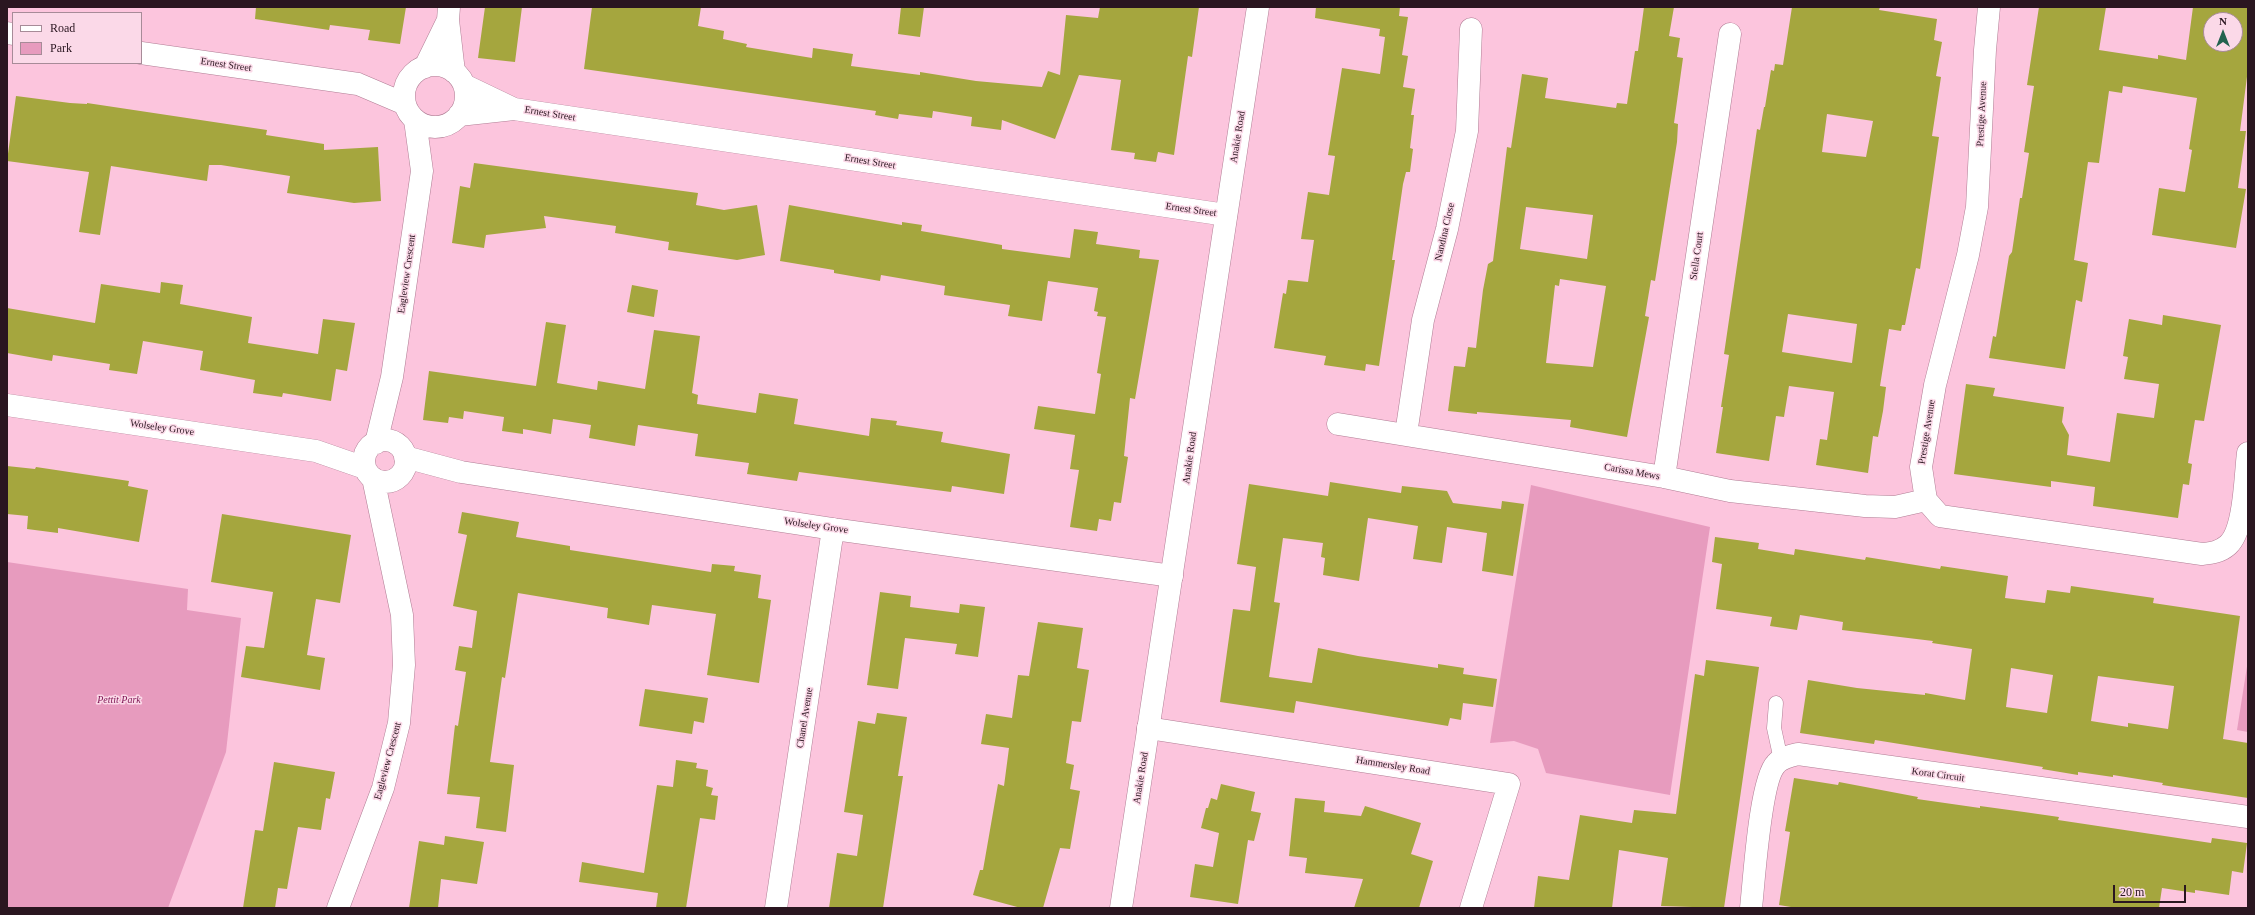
<!DOCTYPE html>
<style>
body{margin:0}
#map{position:relative;width:2255px;height:915px;overflow:hidden;background:#fcc5dd;font-family:Georgia,serif}
canvas{display:block}
.frame{position:absolute;inset:0;border:8px solid #2a1620;pointer-events:none}
.legend{position:absolute;left:12px;top:12px;width:130px;height:52px;box-sizing:border-box;background:#fbd9e8;border:1px solid #a78b98;margin:0;padding:5px 7px;list-style:none;font-size:12px;color:#2a1620}
.legend li{display:flex;align-items:center;gap:8px;height:20px}
.legend b{width:20px;border:1px solid #a78b98}
.north{position:absolute;left:2203px;top:12px;width:40px;height:40px;box-sizing:border-box;background:#fbd9e8;border:1px solid #a78b98;border-radius:50%;rotate:0deg;font-size:11px;font-weight:700;line-height:16px;text-align:center;color:#2a1620}
.north::after{content:'';display:block;margin:auto;width:14px;height:18px;background:#23624f;clip-path:polygon(50% 0,100% 100%,50% 72%,0 100%)}
.scale{position:absolute;left:2113px;top:885px;width:73px;height:18px;box-sizing:border-box;border:2px solid #2a1620;border-top:0;padding-left:5px;font-size:12px;line-height:14px;white-space:nowrap;color:#2a1620;-webkit-text-stroke:3px #fbd9e8;paint-order:stroke}
</style>
<div id="map">
<canvas width="2255" height="915"></canvas>
<div class="frame"></div>
<ul class="legend">
<li><b style="height:5px;background:#fff"></b>Road</li>
<li><b style="height:11px;background:#e79bbe"></b>Park</li>
</ul>
<div class="north">N</div>
<div class="scale">20 m</div>
</div>
<script>
const ctx = document.querySelector('canvas').getContext('2d');
ctx.lineJoin = 'round';
function fillPath(path, color) {
  ctx.fillStyle = color;
  ctx.fill(path, 'evenodd');
}
function stroke(path, color, width, dash) {
  ctx.strokeStyle = color;
  ctx.lineWidth = width;
  ctx.lineCap = dash ? 'butt' : 'round';
  ctx.setLineDash(dash || []);
  ctx.stroke(path);
}
function write(font, color, halo, rows, align = 'center') {
  ctx.font = font + ' Georgia,serif';
  ctx.lineWidth = 3;
  ctx.setLineDash([]);
  ctx.textBaseline = 'middle';
  ctx.strokeStyle = halo;
  ctx.fillStyle = color;
  for (const [text, x, y, turn = 0] of rows) {
    ctx.save();
    ctx.translate(x, y);
    ctx.rotate((+turn || 0) * Math.PI / 180);
    ctx.textAlign = isNaN(turn) ? turn : align;
    if (halo) ctx.strokeText(text, 0, 0);
    ctx.fillText(text, 0, 0);
    ctx.restore();
  }
}
fillPath(new Path2D(`
 M 1531,485 L 1710,527 L 1670,795 L 1546,773 L 1538,749 L 1514,741 L 1490,743 Z
 M 7,562 L 188,589 L 187,610 L 241,618 L 226,752 L 168,908 L 7,908 Z
 M 2248,660 L 2248,732 L 2237,730 Z`), '#e79bbe');
fillPath(new Path2D(`
 M 256,7 L 406,7 L 400,44 L 368,40 L 370,30 L 330,25 L 329,30 L 255,19 Z
 M 485,7 L 522,7 L 515,62 L 478,58 Z
 M 592,7 L 701,7 L 698,26 L 724,31 L 723,39 L 747,44 L 746,47 L 812,58 L 813,48 L 853,54 L 851,66 L 920,75 L 920,72 L 976,81 L 1042,87 L 1048,71 L 1060,75 L 1066,15 L 1098,18 L 1100,7 L 1199,7 L 1192,57 L 1188,56 L 1174,155 L 1158,152 L 1156,162 L 1134,159 L 1135,153 L 1111,150 L 1121,80 L 1079,75 L 1055,139 L 1002,120 L 1001,130 L 971,126 L 972,117 L 933,111 L 932,118 L 899,114 L 898,119 L 875,115 L 876,111 L 584,69 Z
 M 901,7 L 924,7 L 920,37 L 898,34 Z
 M 1316,7 L 1400,7 L 1399,16 L 1408,17 L 1402,55 L 1408,56 L 1403,87 L 1415,89 L 1411,115 L 1414,115 L 1410,148 L 1413,149 L 1410,172 L 1406,172 L 1403,184 L 1392,260 L 1395,260 L 1379,366 L 1366,364 L 1365,371 L 1324,365 L 1326,356 L 1274,348 L 1283,293 L 1286,294 L 1288,280 L 1308,282 L 1314,240 L 1301,239 L 1308,192 L 1329,195 L 1335,156 L 1328,155 L 1342,68 L 1380,74 L 1385,37 L 1379,36 L 1380,29 L 1315,18 Z
 M 1644,7 L 1674,7 L 1669,36 L 1680,38 L 1677,57 L 1683,58 L 1674,123 L 1678,124 L 1677,142 L 1655,281 L 1651,280 L 1645,316 L 1649,317 L 1627,437 L 1570,427 L 1571,420 L 1477,412 L 1477,414 L 1448,411 L 1454,366 L 1465,367 L 1468,347 L 1476,348 L 1483,290 L 1488,264 L 1493,261 L 1507,147 L 1511,148 L 1522,74 L 1548,78 L 1545,98 L 1616,108 L 1617,103 L 1627,104 L 1635,51 L 1638,51 ZM 1526,207 L 1593,215 L 1587,259 L 1520,249 ZM 1560,279 L 1606,286 L 1593,367 L 1546,363 L 1555,285 L 1559,286 Z
 M 1792,7 L 1880,7 L 1879,10 L 1937,19 L 1934,40 L 1942,42 L 1936,76 L 1941,77 L 1932,136 L 1939,137 L 1920,269 L 1916,268 L 1905,325 L 1902,325 L 1901,331 L 1889,329 L 1880,386 L 1886,387 L 1883,411 L 1878,437 L 1873,436 L 1868,473 L 1816,465 L 1820,439 L 1827,440 L 1834,392 L 1789,386 L 1784,417 L 1776,416 L 1769,461 L 1716,453 L 1723,407 L 1721,407 L 1729,355 L 1724,354 L 1757,129 L 1760,130 L 1764,107 L 1765,107 L 1771,70 L 1774,71 L 1775,64 L 1783,65 ZM 1827,114 L 1873,121 L 1866,157 L 1822,152 ZM 1788,314 L 1857,324 L 1852,363 L 1782,352 Z
 M 2039,7 L 2106,7 L 2099,50 L 2158,59 L 2158,55 L 2186,60 L 2193,7 L 2248,7 L 2248,69 L 2240,131 L 2246,131 L 2238,188 L 2246,189 L 2236,248 L 2152,235 L 2159,188 L 2185,192 L 2192,150 L 2189,149 L 2197,98 L 2123,86 L 2122,93 L 2109,91 L 2099,163 L 2088,162 L 2074,260 L 2088,263 L 2082,302 L 2076,300 L 2065,369 L 1989,358 L 1993,336 L 1996,337 L 2009,256 L 2012,252 L 2020,198 L 2022,198 L 2029,153 L 2024,152 L 2034,86 L 2027,85 ZM 2211,20 L 2235,20 L 2235,44 L 2211,44 Z
 M 16,96 L 70,103 L 87,104 L 87,103 L 267,130 L 266,135 L 324,144 L 324,150 L 378,147 L 381,201 L 354,203 L 287,193 L 290,176 L 221,165 L 209,165 L 207,181 L 111,166 L 100,235 L 79,232 L 89,172 L 7,161 Z
 M 474,163 L 698,193 L 696,205 L 724,210 L 757,205 L 765,255 L 737,260 L 668,250 L 669,242 L 615,233 L 616,226 L 544,216 L 546,228 L 486,235 L 484,248 L 452,243 L 460,186 L 470,188 Z
 M 789,205 L 902,225 L 902,222 L 922,225 L 921,231 L 1002,245 L 1002,249 L 1070,258 L 1074,229 L 1098,232 L 1096,244 L 1140,250 L 1139,258 L 1159,260 L 1135,399 L 1130,398 L 1124,456 L 1128,457 L 1121,503 L 1114,502 L 1111,521 L 1099,519 L 1097,531 L 1070,527 L 1079,470 L 1070,469 L 1075,435 L 1034,429 L 1038,406 L 1095,414 L 1101,374 L 1097,373 L 1106,317 L 1097,316 L 1098,312 L 1094,311 L 1098,288 L 1048,281 L 1042,321 L 1008,316 L 1010,305 L 944,295 L 945,286 L 881,275 L 880,281 L 834,273 L 834,270 L 780,261 Z
 M 161,282 L 183,285 L 180,304 L 252,317 L 248,343 L 318,354 L 323,319 L 355,323 L 347,371 L 336,369 L 331,401 L 283,393 L 282,397 L 253,393 L 255,380 L 200,370 L 203,351 L 143,341 L 137,374 L 109,370 L 110,364 L 53,355 L 52,361 L 7,353 L 7,308 L 95,323 L 101,284 L 160,293 Z
 M 632,285 L 658,290 L 654,317 L 627,312 Z
 M 2163,315 L 2221,325 L 2204,421 L 2195,420 L 2188,463 L 2192,464 L 2189,485 L 2183,484 L 2178,518 L 2093,506 L 2095,487 L 2051,481 L 2051,487 L 1954,474 L 1966,384 L 1995,388 L 1993,396 L 2064,407 L 2062,422 L 2069,435 L 2067,455 L 2110,462 L 2117,413 L 2154,418 L 2159,384 L 2124,379 L 2128,357 L 2123,356 L 2129,319 L 2162,325 Z
 M 546,322 L 566,325 L 557,383 L 597,390 L 598,381 L 645,389 L 654,330 L 700,336 L 692,393 L 698,395 L 697,404 L 756,413 L 759,393 L 798,399 L 794,424 L 869,436 L 871,418 L 897,421 L 896,425 L 943,432 L 941,442 L 1010,454 L 1004,494 L 952,486 L 951,492 L 799,472 L 797,481 L 747,474 L 749,463 L 695,456 L 698,434 L 638,425 L 635,446 L 589,438 L 591,425 L 553,419 L 551,434 L 523,429 L 523,434 L 502,431 L 504,417 L 464,411 L 463,419 L 449,417 L 448,423 L 423,420 L 429,371 L 536,386 Z
 M 7,466 L 35,469 L 36,467 L 129,481 L 128,486 L 148,490 L 139,542 L 58,528 L 58,533 L 27,529 L 28,516 L 7,514 Z
 M 1330,482 L 1401,493 L 1402,486 L 1447,491 L 1453,503 L 1501,509 L 1502,501 L 1524,504 L 1513,576 L 1482,571 L 1487,533 L 1447,527 L 1442,563 L 1413,559 L 1418,526 L 1368,518 L 1359,581 L 1323,575 L 1325,558 L 1321,557 L 1323,543 L 1283,538 L 1274,602 L 1280,603 L 1269,677 L 1312,683 L 1318,648 L 1358,656 L 1438,668 L 1438,664 L 1464,668 L 1463,674 L 1497,679 L 1493,707 L 1463,703 L 1461,720 L 1450,718 L 1448,726 L 1296,701 L 1294,713 L 1220,702 L 1233,609 L 1250,611 L 1256,567 L 1237,564 L 1249,484 L 1328,496 Z
 M 462,512 L 519,522 L 516,537 L 570,546 L 570,550 L 711,572 L 712,564 L 735,566 L 734,571 L 761,575 L 758,598 L 771,600 L 759,683 L 707,675 L 716,614 L 652,605 L 649,625 L 607,618 L 608,608 L 518,593 L 505,678 L 502,677 L 490,762 L 514,765 L 506,832 L 476,828 L 480,797 L 447,794 L 455,725 L 458,726 L 466,672 L 455,670 L 459,646 L 472,648 L 477,611 L 453,606 L 467,535 L 458,533 Z
 M 222,514 L 351,535 L 340,603 L 316,599 L 307,655 L 325,658 L 320,690 L 241,677 L 246,646 L 264,648 L 273,592 L 211,582 Z
 M 1715,537 L 1759,543 L 1758,549 L 1794,555 L 1795,549 L 1865,560 L 1866,557 L 1940,569 L 1941,566 L 2008,576 L 2005,598 L 2045,603 L 2047,590 L 2070,593 L 2071,586 L 2154,598 L 2153,603 L 2240,616 L 2223,739 L 2248,743 L 2248,798 L 2162,785 L 2163,783 L 2113,775 L 2113,777 L 2078,772 L 2078,775 L 2042,769 L 2043,767 L 1875,740 L 1874,744 L 1800,733 L 1808,680 L 1857,688 L 1925,695 L 1925,693 L 1965,700 L 1972,649 L 1932,643 L 1933,641 L 1842,630 L 1843,622 L 1800,615 L 1797,630 L 1770,626 L 1772,617 L 1716,609 L 1722,564 L 1712,562 ZM 2011,668 L 2053,675 L 2047,713 L 2006,707 ZM 2098,676 L 2174,686 L 2168,729 L 2128,723 L 2128,727 L 2091,721 Z
 M 880,592 L 911,596 L 910,607 L 959,613 L 960,604 L 985,607 L 978,657 L 955,654 L 957,644 L 905,638 L 898,689 L 867,685 Z
 M 1038,622 L 1083,628 L 1077,668 L 1089,670 L 1081,722 L 1072,721 L 1066,763 L 1074,765 L 1070,789 L 1080,791 L 1070,849 L 1060,848 L 1043,908 L 1021,908 L 973,895 L 980,870 L 983,870 L 998,784 L 1004,786 L 1009,748 L 981,744 L 986,714 L 1012,718 L 1018,675 L 1029,676 Z
 M 1706,660 L 1759,667 L 1724,908 L 1661,906 L 1668,858 L 1619,850 L 1612,908 L 1534,908 L 1538,876 L 1569,880 L 1580,815 L 1632,823 L 1634,810 L 1676,814 L 1695,674 L 1704,676 Z
 M 645,689 L 708,698 L 704,723 L 694,721 L 692,734 L 639,726 Z
 M 877,713 L 907,717 L 898,776 L 903,776 L 883,908 L 829,908 L 837,853 L 857,856 L 863,815 L 844,812 L 858,721 L 875,724 Z
 M 676,760 L 697,763 L 696,768 L 708,770 L 706,786 L 713,788 L 711,795 L 718,796 L 715,820 L 700,818 L 686,908 L 656,908 L 658,893 L 579,882 L 582,862 L 644,873 L 657,785 L 673,787 Z
 M 274,762 L 335,772 L 330,799 L 326,798 L 321,830 L 298,827 L 287,889 L 278,888 L 275,908 L 243,908 L 255,830 L 263,831 Z
 M 1794,778 L 1838,785 L 1839,782 L 1918,797 L 1917,799 L 1980,808 L 1980,806 L 2024,812 L 2059,817 L 2058,820 L 2211,843 L 2212,838 L 2247,843 L 2243,873 L 2232,871 L 2229,895 L 2195,890 L 2195,893 L 2162,888 L 2159,908 L 1797,908 L 1779,905 L 1790,832 L 1785,831 Z
 M 1221,784 L 1255,792 L 1251,811 L 1261,813 L 1254,841 L 1248,840 L 1238,904 L 1190,897 L 1195,864 L 1213,867 L 1219,833 L 1201,828 L 1206,808 L 1208,808 L 1211,798 L 1217,800 Z
 M 1295,798 L 1325,801 L 1324,812 L 1361,816 L 1365,806 L 1421,823 L 1411,854 L 1433,861 L 1419,908 L 1354,908 L 1363,879 L 1305,873 L 1307,858 L 1289,856 Z
 M 445,836 L 484,842 L 477,884 L 441,879 L 438,908 L 409,908 L 419,841 L 444,845 Z`), '#a5a63e');
const lane = new Path2D(`
 M 1776,703 L 1774,728 L 1781,760`);
const street = new Path2D(`
 M 449,7 L 448,20 L 454,72
 M 1989,7 L 1985,50 L 1977,207 L 1968,255 L 1935,385 L 1921,467 L 1926,500 L 1940,516 L 2202,554 C 2212,553 2220,552 2228,545 C 2245,530 2245,475 2248,453
 M 7,33 L 13,34
 M 141,53 L 358,84 L 405,104
 M404 96a31 31 0 1 1 62 0a31 31 0 1 1-62 0Z
 M 425,67 L 448,20
 M 464,85 L 514,109
 M 459,115 L 514,109 L 1226,215
 M 7,405 L 316,451 L 365,468
 M 1338,424 L 1664,477 L 1730,491 L 1865,506 L 1895,507 L 1926,500
 M 1406,434 L 1423,320 L 1447,229 L 1467,131 L 1471,29
 M364 461a21 21 0 1 1 42 0a21 21 0 1 1-42 0Z
 M 376,443 L 392,377 L 422,171 L 415,120
 M 405,457 L 461,472 L 833,529 L 1172,576
 M 1664,477 L 1730,34
 M 1148,728 L 1509,784 L 1471,908
 M 338,908 L 383,788 L 399,723 L 404,665 L 402,615 L 373,478
 M 776,908 L 833,529
 M 1751,908 C 1754,882 1760,780 1776,764 C 1781,758 1790,756 1798,754 L 2248,817`);
const secondary = new Path2D(`
 M 1121,908 L 1258,7`);
stroke(lane, '#b07d94', 15);
stroke(street, '#b07d94', 23);
stroke(secondary, '#b07d94', 23);
stroke(lane, '#fff', 14);
stroke(street, '#fff', 22);
stroke(secondary, '#fff', 22);
write('10px', '#2a1620', '#fbd9e8', [
 ["Ernest Street",226,65,8],
 ["Ernest Street",550,114,9],
 ["Prestige Avenue",1982,114,-87],
 ["Anakie Road",1238,137,-81],
 ["Ernest Street",870,162,9],
 ["Ernest Street",1191,210,8],
 ["Nandina Close",1445,232,-77],
 ["Stella Court",1697,256,-82],
 ["Eagleview Crescent",407,274,-82],
 ["Wolseley Grove",162,428,8],
 ["Prestige Avenue",1927,432,-81],
 ["Anakie Road",1190,458,-82],
 ["Carissa Mews",1632,472,10],
 ["Wolseley Grove",816,526,8],
 ["Chanel Avenue",805,718,-81],
 ["Eagleview Crescent",388,761,-75],
 ["Hammersley Road",1393,766,9],
 ["Korat Circuit",1938,775,8],
 ["Anakie Road",1141,778,-81]
]);
write('italic 10px', '#7e1453', '#fbd9e8', [
 ["Pettit Park",119,700]
]);
</script>
